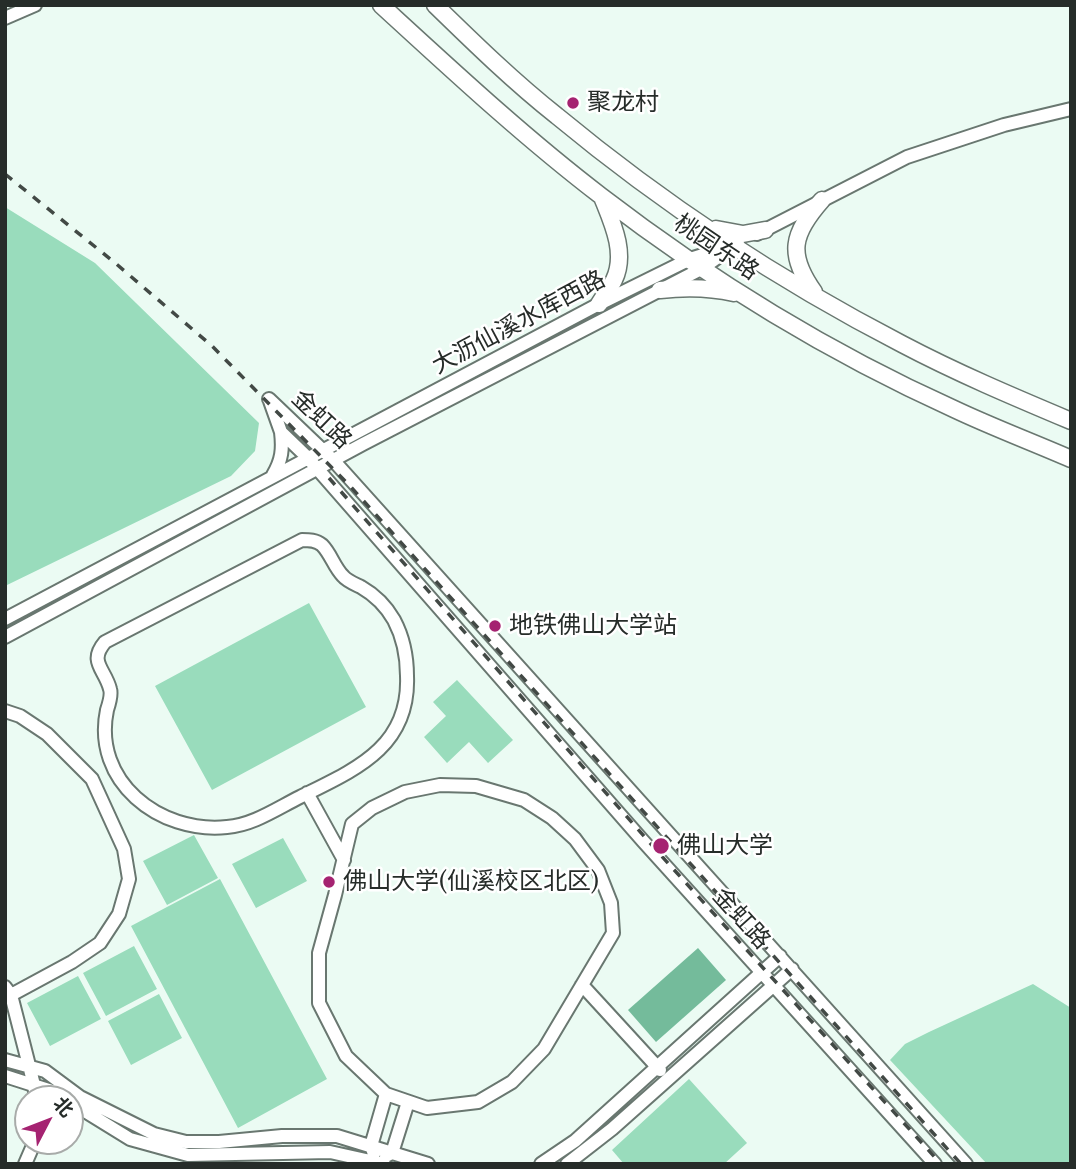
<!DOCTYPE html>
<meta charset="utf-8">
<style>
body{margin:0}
#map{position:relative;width:1076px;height:1169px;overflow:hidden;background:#ebfbf3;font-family:"Libre Baskerville","Noto Sans SC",serif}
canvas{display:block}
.frame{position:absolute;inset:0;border:7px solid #262c29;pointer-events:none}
.north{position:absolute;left:14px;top:1085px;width:70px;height:70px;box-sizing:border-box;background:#fff;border:2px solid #a8aba9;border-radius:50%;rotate:48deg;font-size:19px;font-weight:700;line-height:28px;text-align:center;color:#262c29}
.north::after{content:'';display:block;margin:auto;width:24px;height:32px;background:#a52371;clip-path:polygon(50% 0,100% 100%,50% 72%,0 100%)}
</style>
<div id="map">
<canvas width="1076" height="1169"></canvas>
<div class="frame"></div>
<div class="north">北</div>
</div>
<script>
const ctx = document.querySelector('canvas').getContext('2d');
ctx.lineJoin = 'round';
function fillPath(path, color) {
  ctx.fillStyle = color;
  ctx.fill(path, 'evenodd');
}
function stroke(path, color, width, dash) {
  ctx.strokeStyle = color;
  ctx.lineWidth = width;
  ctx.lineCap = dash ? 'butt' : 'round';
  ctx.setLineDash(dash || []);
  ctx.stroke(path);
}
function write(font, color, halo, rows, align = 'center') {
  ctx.font = font + ' "Libre Baskerville","Noto Sans SC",serif';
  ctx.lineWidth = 5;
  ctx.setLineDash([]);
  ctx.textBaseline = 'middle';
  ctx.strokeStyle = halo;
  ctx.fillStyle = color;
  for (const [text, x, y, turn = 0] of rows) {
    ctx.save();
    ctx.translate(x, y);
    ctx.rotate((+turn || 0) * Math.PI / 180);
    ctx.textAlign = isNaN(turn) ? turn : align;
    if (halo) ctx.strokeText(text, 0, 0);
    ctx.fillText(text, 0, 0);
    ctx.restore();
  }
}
fillPath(new Path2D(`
 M 5,207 L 95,263 L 259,423 L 255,451 L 231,476 L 5,586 Z
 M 309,603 L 366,707 L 212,790 L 155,686 Z
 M 457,680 L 513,740 L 488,763 L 469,742 L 447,763 L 424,737 L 446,716 L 433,702 Z
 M 194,835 L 218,878 L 167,905 L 143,861 Z
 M 283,838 L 307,881 L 256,908 L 232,864 Z
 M 220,879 L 327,1079 L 238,1128 L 131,926 Z
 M 134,946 L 157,989 L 106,1016 L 83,973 Z
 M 78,976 L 101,1019 L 50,1046 L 27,1003 Z
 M 1033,984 L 1071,1008 L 1071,1164 L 987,1164 L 890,1060 L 905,1044 L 929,1032 Z
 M 159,994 L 182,1038 L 131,1065 L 108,1021 Z
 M 689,1079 L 747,1143 L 724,1164 L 624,1164 L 612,1150 Z`), '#99dcbc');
fillPath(new Path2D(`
 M 698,948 L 726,980 L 656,1042 L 628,1010 Z`), '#74bb9b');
const minor = new Path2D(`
 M 5,18 L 35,5
 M 757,234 L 907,157 L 1004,125 L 1071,109
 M 269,399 L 334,461 L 966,1164
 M 270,401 L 281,432 L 307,457 L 643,841 L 935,1164
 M 273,475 C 282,460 283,449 281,432
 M 302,540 C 309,540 316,540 322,545 C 331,554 334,567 343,576 C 347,581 355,584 361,587 C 375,595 386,606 394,620 C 403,637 407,657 407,676 C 410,748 354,770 300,797 C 276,809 253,825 227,827 C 159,834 92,781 107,710 C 109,704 112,695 110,689 C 105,669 88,662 105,642 Z
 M 5,619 L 599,304 L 690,259 L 738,244
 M 5,637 L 363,444 L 703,268 L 725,252
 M 5,711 L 20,716 L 47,734 L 92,779 L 124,849 L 129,879 L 119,914 L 100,943 L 72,962 L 11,995
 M 440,785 L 476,786 L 524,800 L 552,818 L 575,839 L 598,870 L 611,903 L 613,933 L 544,1049 L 512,1082 L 478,1102 L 427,1108 L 386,1094 L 346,1056 L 319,1003 L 319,953 L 335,895 L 352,824 L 372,808 L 405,792 Z
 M 307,793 L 344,860
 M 582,985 L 660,1070
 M 5,987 L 11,995 L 34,1085 L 36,1099
 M 5,1060 L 45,1071 L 80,1097 L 154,1134 L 186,1142 L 219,1142 L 282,1136 L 337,1136 L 428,1164
 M 5,1076 L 55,1092 L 66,1099
 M 70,1102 L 130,1139 L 188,1155 L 330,1152 L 384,1164
 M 374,1154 L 371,1146 L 386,1094
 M 386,1156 L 392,1153 L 408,1102
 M 25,1164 L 35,1141
 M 541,1164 L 575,1141 L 780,956
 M 567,1164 L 612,1129 L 792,969`);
const major = new Path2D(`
 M 381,5 C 453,71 524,137 601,196 C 709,279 830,353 954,409 C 992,427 1032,442 1071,459
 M 435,5 C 474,43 514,82 557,116 C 662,203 780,281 902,344 C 957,373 1014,397 1071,421
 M 716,229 L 743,234 L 765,230
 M 660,290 C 686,287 708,287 734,293
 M 814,292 C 787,254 792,234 822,200
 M 599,304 C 604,296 610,288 614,280 C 627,253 612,222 602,197`);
stroke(minor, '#697770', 16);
stroke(major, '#697770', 19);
stroke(minor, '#fff', 12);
stroke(major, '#fff', 16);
stroke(new Path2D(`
 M 5,174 L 114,262 L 212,346 L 351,487 L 961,1164
 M 329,478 L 657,851 L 941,1164`), '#424945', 3.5, [9, 9]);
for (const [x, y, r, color] of [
 [573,103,7,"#a52371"],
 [495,626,7,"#a52371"],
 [661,846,9,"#a52371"],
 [329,882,7,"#a52371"]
]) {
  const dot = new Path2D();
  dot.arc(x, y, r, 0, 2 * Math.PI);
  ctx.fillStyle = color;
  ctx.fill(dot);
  stroke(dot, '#fff', 2.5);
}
write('24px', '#262c29', '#fff', [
 ["聚龙村",587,103],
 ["地铁佛山大学站",509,626],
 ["佛山大学",677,846],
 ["佛山大学(仙溪校区北区)",343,882]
], 'left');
write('24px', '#262c29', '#fff', [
 ["桃园东路",716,248,34],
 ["大沥仙溪水库西路",519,323,-28],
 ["金虹路",321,420,44],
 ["金虹路",741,919,48]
]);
</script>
